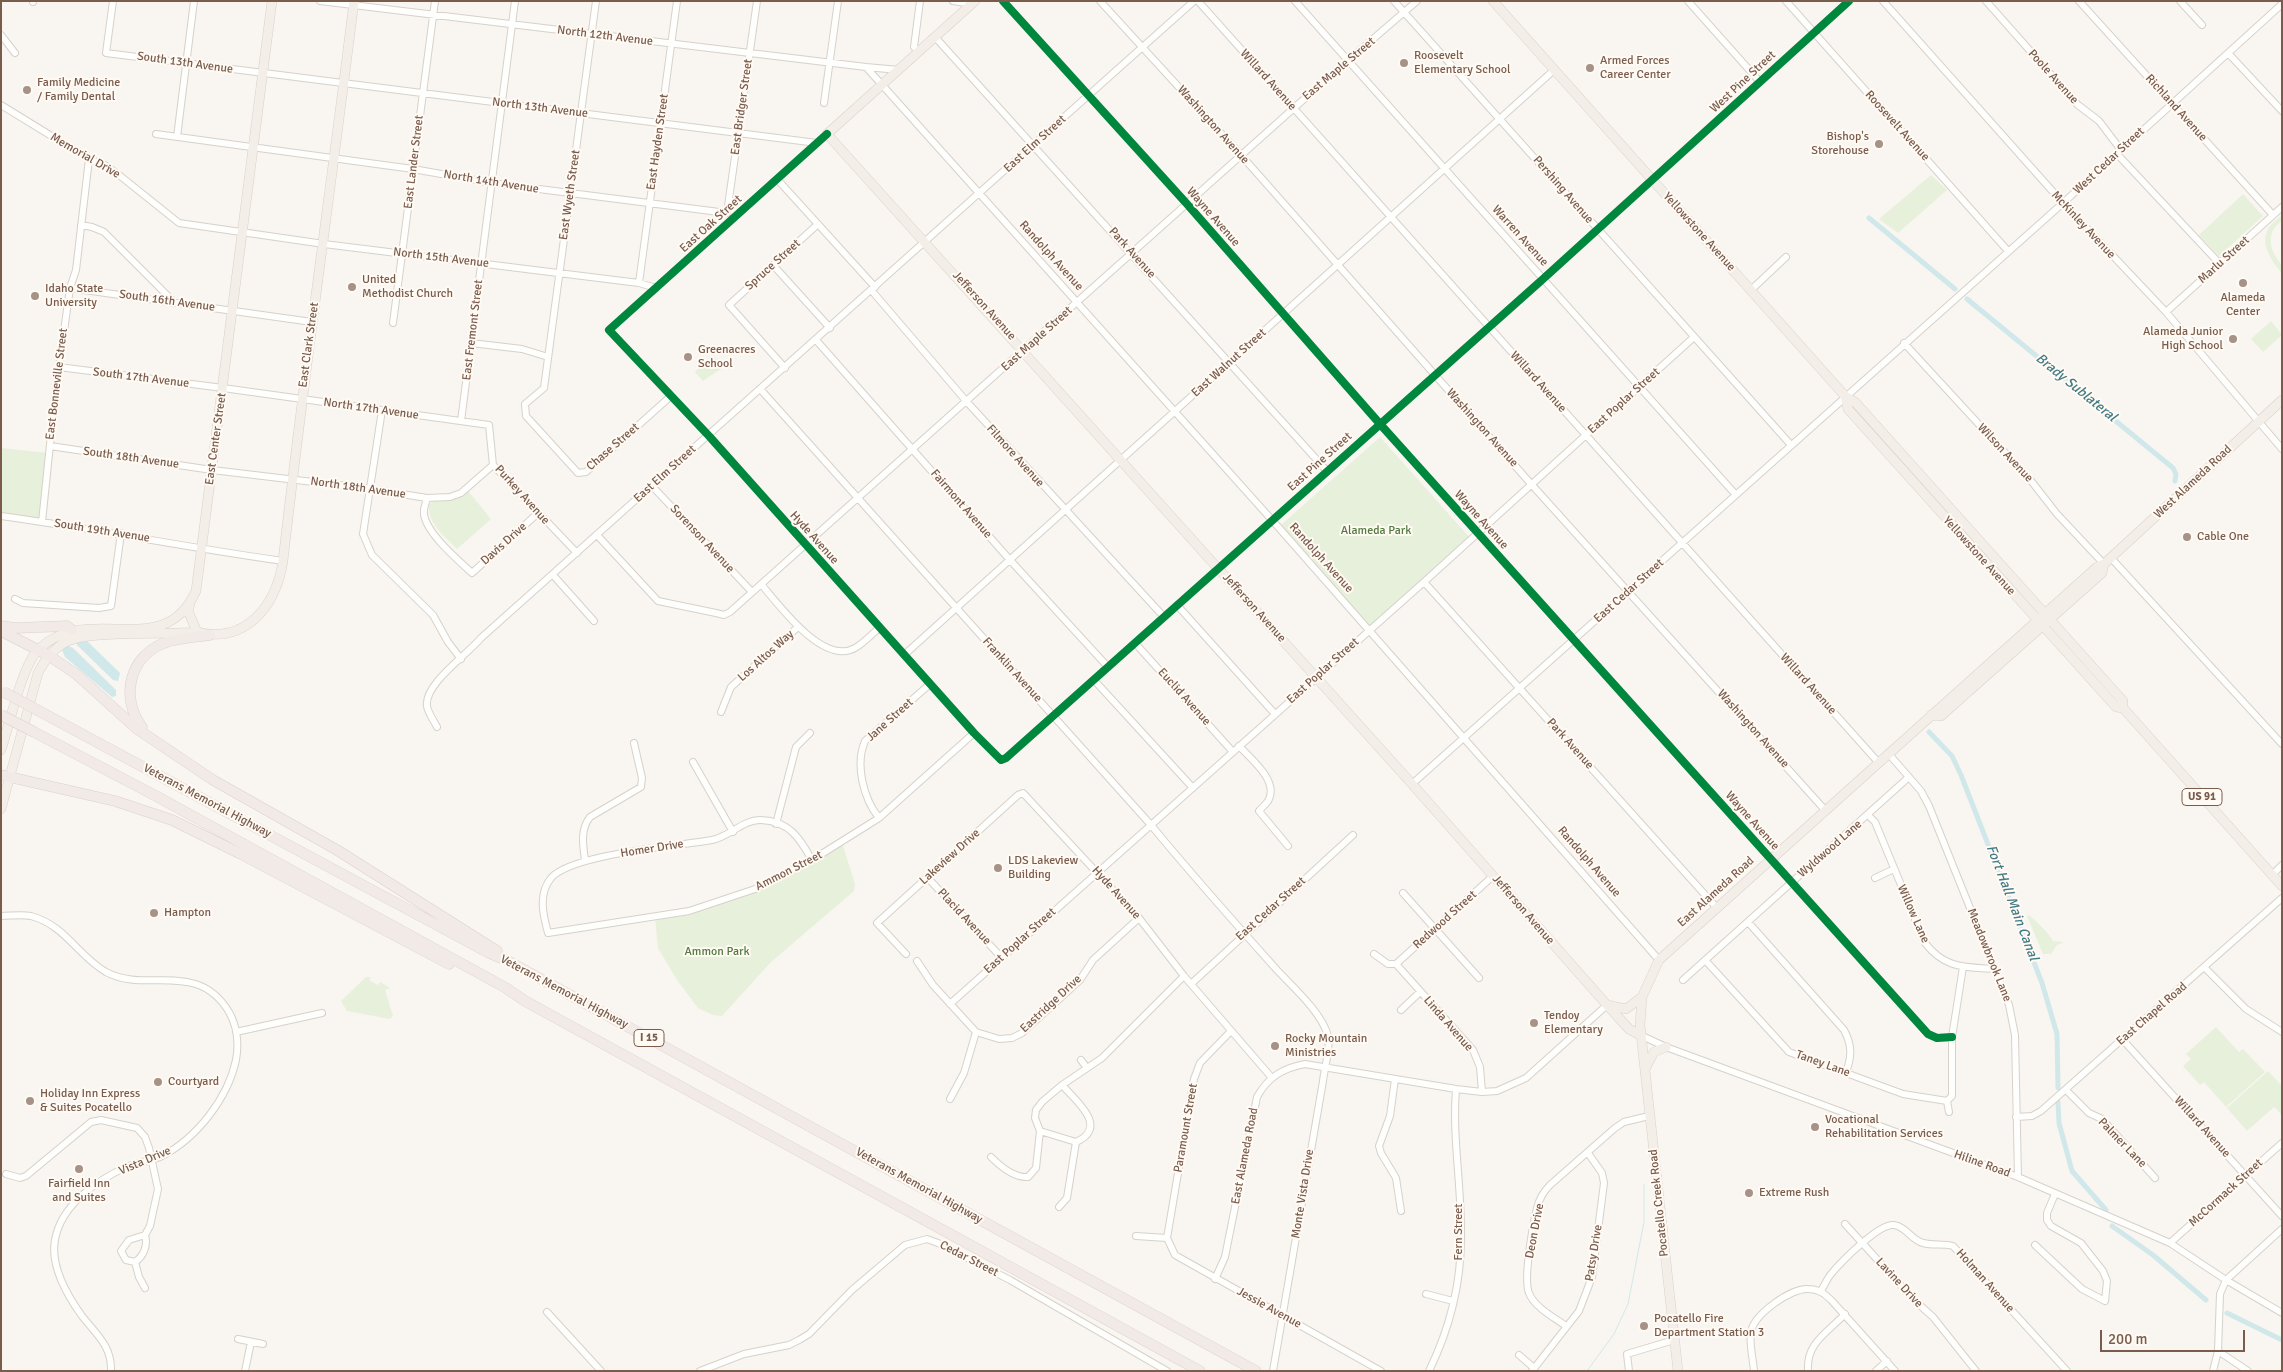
<!DOCTYPE html>
<style>
body{margin:0}
#map{position:relative;width:2283px;height:1372px;overflow:hidden;background:#f9f5f0;font-family:Signika,sans-serif}
canvas{display:block}
.frame{position:absolute;inset:0;border:2px solid #7a5c4d;pointer-events:none}
.scale{position:absolute;left:2100px;top:1330px;width:145px;height:22px;box-sizing:border-box;border:2px solid #7a5c4d;border-top:0;padding-left:6px;font-size:15px;line-height:18px;white-space:nowrap;color:#7a5c4d;-webkit-text-stroke:4px #fffaf3;paint-order:stroke}
</style>
<div id="map">
<canvas width="2283" height="1372"></canvas>
<div class="frame"></div>
<div class="scale">200 m</div>
</div>
<script>
const ctx = document.querySelector('canvas').getContext('2d');
ctx.lineJoin = 'round';
function fillPath(path, color) {
  ctx.fillStyle = color;
  ctx.fill(path, 'evenodd');
}
function stroke(path, color, width, dash) {
  ctx.strokeStyle = color;
  ctx.lineWidth = width;
  ctx.lineCap = dash ? 'butt' : 'round';
  ctx.setLineDash(dash || []);
  ctx.stroke(path);
}
function write(font, color, halo, rows, align = 'center') {
  ctx.font = font + ' Signika,sans-serif';
  ctx.lineWidth = 4;
  ctx.setLineDash([]);
  ctx.textBaseline = 'middle';
  ctx.strokeStyle = halo;
  ctx.fillStyle = color;
  for (const [text, x, y, turn = 0] of rows) {
    ctx.save();
    ctx.translate(x, y);
    ctx.rotate((+turn || 0) * Math.PI / 180);
    ctx.textAlign = isNaN(turn) ? turn : align;
    if (halo) ctx.strokeText(text, 0, 0);
    ctx.fillText(text, 0, 0);
    ctx.restore();
  }
}
fillPath(new Path2D(`
 M 1931,175 L 1947,190 L 1898,233 L 1879,219 Z
 M 2243,194 L 2263,216 L 2219,256 L 2199,235 Z
 M 2282,216 L 2282,221 C 2264,233 2270,252 2282,265 L 2282,273 C 2265,254 2255,232 2282,216 Z
 M 2271,321 L 2282,335 L 2263,352 L 2251,339 Z
 M 711,356 L 717,359 L 722,368 L 703,381 L 695,372 Z
 M 1380,437 L 1470,538 L 1370,626 L 1281,525 Z
 M 1,448 L 48,453 L 39,521 L 1,518 Z
 M 468,491 L 491,519 L 457,549 C 444,535 427,524 429,504 L 436,501 L 450,500 Z
 M 842,843 L 855,884 L 854,891 L 771,962 L 722,1016 L 713,1015 L 698,1008 L 677,980 L 658,948 L 655,917 L 689,911 L 755,889 Z
 M 2029,915 C 2038,923 2047,931 2053,941 L 2064,942 L 2057,945 L 2051,954 L 2043,954 L 2027,916 Z
 M 366,977 L 371,977 L 369,980 L 378,985 L 380,982 L 390,988 L 385,990 L 393,1016 L 390,1019 L 347,1011 L 341,1001 Z
 M 2216,1027 L 2239,1052 L 2243,1049 L 2265,1072 L 2226,1107 L 2204,1082 L 2200,1085 L 2183,1066 L 2191,1059 L 2186,1054 Z
 M 2268,1071 L 2282,1086 L 2282,1115 L 2274,1107 L 2247,1131 L 2227,1108 Z`), '#e7f0db');
fillPath(new Path2D(`
 M 84,638 L 120,673 L 118,681 L 113,680 L 77,645 L 76,641 Z
 M 65,644 L 73,648 L 116,690 L 116,696 L 112,697 L 65,657 L 61,648 Z`), '#d0e8ea');
stroke(new Path2D(`
 M 1587,1371 L 1614,1334 L 1628,1304 L 1644,1222 L 1644,1184`), '#d0e8ea', 1);
stroke(new Path2D(`
 M 1869,218 L 1955,289
 M 1967,299 L 2173,468 L 2176,474 L 2175,481
 M 1929,732 L 1952,756 L 1961,775 L 2042,983 L 2057,1034 L 2058,1088
 M 2058,1102 L 2059,1123 L 2072,1171 L 2106,1210
 M 2112,1226 L 2153,1255 L 2206,1300
 M 2227,1313 L 2282,1340`), '#d0e8ea', 5);
const minor = new Path2D(`
 M 113,1 L 106,53 L 817,143
 M 320,1 L 866,67 L 1272,520 L 1659,960
 M 596,1 L 544,388 L 525,404 L 526,416 L 578,473 L 586,472 L 671,396
 M 953,1 L 972,4
 M 1003,1 L 1187,204 L 1380,424 L 1928,1034 L 1937,1038 L 1952,1037
 M 1100,1 L 1241,155 L 1532,485 L 1825,810
 M 1198,1 L 1878,762
 M 1295,1 L 1736,495
 M 1394,1 L 1791,445
 M 1688,1 L 1760,82
 M 1786,1 L 2008,251
 M 1883,1 L 2063,203 L 2166,312 L 2282,449
 M 1986,1 L 2078,105 L 2099,121 L 2121,150
 M 2079,1 L 2273,215
 M 2180,1 L 2202,25
 M 33,2 L 33,1
 M 1,35 L 15,53
 M 935,37 L 1327,471
 M 919,52 L 914,47 L 920,1
 M 2228,53 L 2282,111
 M 866,67 L 899,70
 M 824,103 L 838,1
 M 1,105 L 89,159 L 105,165 L 119,175 L 179,223 L 324,244 L 639,283 L 656,288
 M 156,134 L 413,169 L 492,183 L 727,213
 M 827,134 L 609,330 L 709,436 L 974,733 L 1001,760 L 1006,758 L 1543,279 L 1849,1
 M 177,137 L 194,1
 M 2117,154 L 2220,264
 M 777,179 L 875,287
 M 727,213 L 757,1
 M 81,225 L 92,227 L 104,232 L 175,303
 M 773,265 L 830,328
 M 639,283 L 677,1
 M 70,288 L 312,322
 M 1751,290 L 1786,257
 M 872,291 L 967,402 L 1164,617
 M 2166,312 L 2282,207
 M 393,323 L 435,1
 M 816,340 L 1010,560 L 1108,667
 M 471,343 L 522,349 L 548,357
 M 1904,343 L 2032,482 L 2057,514 L 2104,564
 M 59,367 L 223,388 L 489,425 L 493,465 L 577,553
 M 785,368 L 729,305 L 818,224
 M 761,390 L 1151,825 C 1192,875 1234,922 1277,970 C 1293,987 1322,1013 1328,1036 C 1331,1045 1324,1071 1323,1081 L 1273,1371
 M 382,410 L 363,534 L 372,555 L 433,615 L 448,642 L 461,659
 M 461,421 L 515,1
 M 50,446 L 212,470 L 364,488 L 427,498 L 450,497 L 461,493 L 493,465
 M 652,486 L 752,592
 M 427,498 C 426,503 423,509 424,514 C 426,533 458,560 472,573 L 538,513
 M 1,516 C 96,529 189,548 283,561
 M 42,522 L 55,396 L 70,288 L 76,270 L 89,159
 M 597,535 L 658,601 L 716,613 L 724,615 L 730,612 L 1322,83 L 1417,1
 M 2111,558 L 2282,744
 M 553,575 L 594,621
 M 1424,582 L 1716,907
 M 761,584 C 779,605 823,666 855,648 C 864,643 872,634 879,628
 M 15,599 L 23,603 L 99,608 L 111,606 L 121,533
 M 1177,605 L 1275,714
 M 1135,643 L 1233,752
 M 904,655 L 1554,70
 M 1094,680 L 1193,788
 M 721,712 L 731,687 L 798,627
 M 437,727 C 434,721 428,713 427,706 C 424,684 467,655 481,638 L 1194,1
 M 1239,746 C 1250,758 1278,780 1269,799 C 1268,803 1262,807 1259,811 L 1288,846
 M 1888,753 L 1921,791 L 1929,806 L 2009,1005 L 2015,1035 L 2018,1177
 M 693,762 L 733,832
 M 1412,784 L 2063,203 L 2282,4
 M 1868,815 L 1875,822 L 1925,943 C 1945,969 1965,967 1995,969
 M 879,818 C 863,798 855,764 865,741 L 930,684
 M 776,824 L 796,747 L 810,733
 M 585,860 C 583,845 580,830 590,817 L 641,787 L 642,778 L 634,743
 M 812,860 C 800,839 790,821 761,820 C 744,819 729,837 712,840 C 677,846 572,854 551,878 C 538,894 543,915 548,933 L 689,911 L 755,889 L 812,860 L 879,818 L 974,733
 M 2272,875 L 2282,865
 M 927,877 L 1001,957
 M 1875,878 L 1894,869
 M 1403,893 L 1479,978
 M 1,916 C 11,916 21,914 31,916 C 65,925 78,956 106,972 C 147,994 197,959 229,1012 C 237,1026 239,1044 236,1060 C 228,1098 197,1138 162,1156 C 151,1161 138,1162 126,1167 C 96,1181 61,1205 55,1240 C 50,1266 67,1295 82,1316 C 96,1334 112,1346 111,1371
 M 1748,922 L 1844,1030 C 1852,1045 1852,1056 1846,1072
 M 906,954 L 877,923 L 1018,795 L 1023,793 L 1139,918 L 1184,976 L 1272,1078
 M 1374,954 L 1388,964 L 1396,964
 M 1705,960 L 1789,1052 L 1903,1094 L 1947,1101
 M 917,961 L 933,985 L 976,1032 L 999,1039 L 1012,1038 L 1022,1033 L 1080,980 L 1093,960 L 1139,918
 M 1396,964 L 1473,1050 L 1480,1067 L 1482,1092
 M 1396,964 L 1493,876
 M 2205,968 L 2246,1009 L 2282,1032
 M 1683,980 L 1909,777
 M 1191,984 L 1353,835
 M 950,1004 L 1424,582 L 1694,337
 M 1401,1010 L 1420,992
 M 236,1032 L 322,1013
 M 1640,1035 L 1666,1047 L 2018,1177 L 2170,1243 L 2226,1280 L 2282,1313
 M 2122,1039 L 2282,1216
 M 1081,1060 L 1087,1068
 M 1395,1079 L 1390,1116 L 1379,1146 L 1381,1153 L 1396,1178 L 1401,1211
 M 2066,1090 L 2089,1113 L 2102,1119 L 2155,1178
 M 950,1099 L 964,1073 L 976,1032
 M 1947,1101 L 1952,1096 L 1952,1037 L 1963,967
 M 1947,1101 L 1949,1112
 M 2016,1117 L 2032,1116 L 2041,1111 L 2282,898
 M 1040,1131 L 1035,1118 L 1036,1110 L 1042,1102 L 1062,1085 L 1102,1058 L 1184,976
 M 991,1157 C 1000,1166 1015,1178 1028,1177 L 1036,1168 L 1040,1131 L 1076,1142 C 1109,1127 1077,1102 1062,1085
 M 6,1174 L 20,1178 L 26,1176 L 91,1122 L 101,1120 L 137,1128 L 145,1137 L 149,1148 L 158,1189 L 150,1226 L 145,1235 L 129,1240 L 121,1251 L 126,1260 L 135,1262 L 139,1277 L 145,1288
 M 1059,1207 L 1067,1198 L 1076,1142
 M 1845,1224 L 1914,1300 L 1933,1317 L 1976,1371
 M 1136,1236 L 1167,1238
 M 1167,1238 L 1175,1255 L 1381,1371
 M 1167,1238 L 1194,1079 L 1200,1063 L 1231,1031
 M 2170,1243 L 2282,1143
 M 2035,1245 L 2082,1289 L 2105,1301 L 2107,1281 L 2103,1271 L 2081,1243 L 2051,1226 L 2047,1220 L 2047,1213 L 2055,1194
 M 135,1262 C 144,1256 148,1245 145,1235
 M 1215,1279 L 1225,1257 L 1257,1097 C 1268,1077 1283,1068 1305,1064 L 1456,1089 L 1482,1092 L 1497,1091 L 1526,1078 L 1607,1005
 M 1821,1291 C 1824,1286 1827,1279 1831,1274 C 1841,1262 1879,1223 1894,1225 C 1907,1227 1911,1240 1923,1243 C 1934,1246 1943,1243 1953,1246 L 2067,1371
 M 1426,1294 L 1453,1301
 M 547,1312 L 601,1371
 M 1566,1326 C 1555,1318 1534,1307 1529,1293 C 1523,1279 1533,1224 1537,1208 C 1539,1200 1544,1191 1550,1185 L 1615,1128 L 1624,1122 L 1649,1116
 M 238,1339 L 263,1344
 M 2218,1351 L 2248,1371
 M 1519,1355 L 1534,1368
 M 245,1371 L 251,1342
 M 700,1371 L 744,1354 L 789,1345 L 799,1340 L 809,1334 L 852,1290 L 905,1245 L 927,1239 L 938,1243 L 1010,1280 L 1167,1371
 M 1429,1371 C 1449,1330 1461,1283 1461,1238 C 1462,1188 1452,1138 1456,1089
 M 1532,1371 L 1579,1311 L 1592,1277 L 1604,1183 L 1602,1173 L 1588,1153
 M 1629,1371 L 1627,1354 L 1674,1340
 M 1754,1371 C 1753,1359 1749,1343 1751,1332 C 1754,1314 1791,1288 1808,1289 C 1819,1289 1825,1294 1832,1301 L 1895,1371
 M 1808,1371 C 1806,1343 1827,1333 1845,1314
 M 1876,1371 L 1887,1361
 M 2213,1371 L 2218,1351 L 2220,1294 L 2226,1280 L 2282,1229`);
const major = new Path2D(`
 M 975,1 L 827,134 L 1412,784 L 1607,1005 L 1629,1029 L 1640,1035
 M 1493,1 L 1845,396 L 1855,402 L 2123,701 L 2123,708
 M 1845,396 L 1848,409 L 2116,707 L 2123,708 L 2282,886
 M 190,604 L 188,611 L 197,632
 M 1931,715 L 1941,716 L 2102,573 L 2104,564
 M 1,750 C 9,726 22,666 38,650 C 88,600 163,664 196,591 L 272,1
 M 1,809 L 38,673 C 45,660 52,649 66,642 C 87,630 168,635 197,632 C 246,644 276,606 283,561 C 304,374 331,188 354,1
 M 1607,1005 L 1626,1009 L 1642,997
 M 1645,1069 L 1654,1052 L 1666,1047
 M 1678,1371 L 1640,1025 L 1642,997 L 1659,960 L 2097,567 L 2104,564 L 2282,400`);
const highway = new Path2D(`
 M 1,626 L 15,628 L 67,626 L 72,630
 M 1,631 L 48,655 L 76,674 L 137,729 L 213,780 L 337,850 L 497,951
 M 39,711 L 489,953 L 508,961 L 1256,1371
 M 142,727 C 120,698 129,657 164,643 C 178,638 196,637 210,635
 M 34,732 L 156,796 L 506,988 L 525,1001 L 1200,1371
 M 1,775 L 115,801 L 172,820 L 241,854 L 449,964`);
stroke(minor, '#d7d1cb', 8);
stroke(major, '#dad1cc', 10);
stroke(highway, '#dad1cc', 11);
stroke(minor, '#fefefd', 6);
stroke(major, '#f3eee8', 9);
stroke(highway, '#f2eae7', 10);
const highwayBridge = new Path2D(`
 M 4,692 L 39,711
 M 1,715 L 34,732`);
stroke(highwayBridge, '#dad1cc', 11, []);
stroke(highwayBridge, '#f2eae7', 10);
stroke(new Path2D(`
 M 1003,1 L 1187,204 L 1380,424 L 1928,1034 L 1937,1038 L 1952,1037
 M 827,134 L 609,330 L 709,436 L 974,733 L 1001,760 L 1006,758 L 1543,279 L 1849,1`), '#00873e', 8);
for (const [x, y, r, color] of [
 [1404,63,5,"#a69286"],
 [1590,68,5,"#a69286"],
 [27,90,5,"#a69286"],
 [1879,144,5,"#a69286"],
 [2243,283,5,"#a69286"],
 [352,287,5,"#a69286"],
 [35,296,5,"#a69286"],
 [2233,339,5,"#a69286"],
 [688,357,5,"#a69286"],
 [2187,537,5,"#a69286"],
 [998,868,5,"#a69286"],
 [154,913,5,"#a69286"],
 [1534,1023,5,"#a69286"],
 [1275,1046,5,"#a69286"],
 [158,1082,5,"#a69286"],
 [30,1101,5,"#a69286"],
 [1815,1127,5,"#a69286"],
 [79,1169,5,"#a69286"],
 [1749,1193,5,"#a69286"],
 [1644,1326,5,"#a69286"]
]) {
  const dot = new Path2D();
  dot.arc(x, y, r, 0, 2 * Math.PI);
  ctx.fillStyle = color;
  ctx.fill(dot);
  stroke(dot, '#fffaf3', 2);
}
for (const [x, y, w] of [
 [2202,797,40],
 [649,1038,30]
]) {
  const box = new Path2D();
  box.roundRect(x - w / 2, y - 8.5, w, 17, 4);
  ctx.fillStyle = '#fffaf3';
  ctx.fill(box);
  stroke(box, '#7a5c4d', 1);
}
write('bold 11px', '#7a5c4d', null, [
 ["US 91",2202,797],
 ["I 15",649,1038]
]);
write('12px', '#7a5c4d', '#fffaf3', [
 ["North 12th Avenue",605,36,7],
 ["South 13th Avenue",185,63,8],
 ["East Maple Street",1339,69,-40],
 ["Poole Avenue",2053,77,48],
 ["Willard Avenue",1268,80,48],
 ["West Pine Street",1743,82,-43],
 ["East Bridger Street",742,107,-82],
 ["North 13th Avenue",540,108,7],
 ["Richland Avenue",2176,108,48],
 ["Washington Avenue",1213,125,48],
 ["Roosevelt Avenue",1897,126,48],
 ["East Hayden Street",658,142,-82],
 ["East Elm Street",1035,144,-42],
 ["Memorial Drive",85,156,30],
 ["West Cedar Street",2109,161,-43],
 ["East Lander Street",414,162,-83],
 ["North 14th Avenue",491,182,9],
 ["Pershing Avenue",1563,190,49],
 ["East Wyeth Street",570,195,-82],
 ["Wayne Avenue",1213,217,49],
 ["East Oak Street",711,224,-42],
 ["McKinley Avenue",2083,225,47],
 ["Yellowstone Avenue",1699,232,48],
 ["Warren Avenue",1520,236,48],
 ["Park Avenue",1132,253,48],
 ["Randolph Avenue",1051,256,48],
 ["North 15th Avenue",441,258,7],
 ["Marlu Street",2224,260,-42],
 ["Spruce Street",773,265,-42],
 ["South 16th Avenue",167,301,8],
 ["Jefferson Avenue",984,306,48],
 ["East Fremont Street",473,330,-83],
 ["East Maple Street",1037,339,-42],
 ["East Clark Street",309,345,-82],
 ["East Walnut Street",1229,363,-42],
 ["South 17th Avenue",141,378,7],
 ["Willard Avenue",1538,382,48],
 ["East Bonneville Street",57,384,-83],
 ["East Poplar Street",1624,401,-42],
 ["North 17th Avenue",371,409,8],
 ["Washington Avenue",1482,428,48],
 ["East Center Street",216,439,-82],
 ["Chase Street",613,447,-41],
 ["Wilson Avenue",2005,453,47],
 ["Filmore Avenue",1015,456,48],
 ["South 18th Avenue",131,458,8],
 ["East Pine Street",1320,462,-42],
 ["East Elm Street",665,474,-42],
 ["West Alameda Road",2193,482,-43],
 ["North 18th Avenue",358,488,8],
 ["Purkey Avenue",522,495,48],
 ["Fairmont Avenue",961,504,49],
 ["Wayne Avenue",1481,520,48],
 ["South 19th Avenue",102,531,9],
 ["Hyde Avenue",814,538,48],
 ["Sorenson Avenue",702,539,47],
 ["Davis Drive",504,544,-42],
 ["Yellowstone Avenue",1979,556,48],
 ["Randolph Avenue",1321,558,48],
 ["East Cedar Street",1629,591,-42],
 ["Jefferson Avenue",1254,608,48],
 ["Los Altos Way",766,656,-42],
 ["Franklin Avenue",1012,670,48],
 ["East Poplar Street",1323,671,-42],
 ["Willard Avenue",1808,684,48],
 ["Euclid Avenue",1184,697,48],
 ["Jane Street",890,720,-42],
 ["Washington Avenue",1753,729,48],
 ["Park Avenue",1570,744,48],
 ["Veterans Memorial Highway",207,801,28],
 ["Wayne Avenue",1752,821,48],
 ["Homer Drive",652,849,-9],
 ["Wyldwood Lane",1830,849,-41],
 ["Lakeview Drive",950,857,-42],
 ["Randolph Avenue",1589,862,49],
 ["Ammon Street",789,871,-27],
 ["East Alameda Road",1716,892,-42],
 ["Hyde Avenue",1116,893,48],
 ["East Cedar Street",1271,909,-42],
 ["Jefferson Avenue",1523,910,49],
 ["Willow Lane",1913,914,66],
 ["Placid Avenue",964,917,47],
 ["Redwood Street",1445,920,-42],
 ["East Poplar Street",1020,941,-42],
 ["Meadowbrook Lane",1989,955,68],
 ["Veterans Memorial Highway",564,992,28],
 ["Eastridge Drive",1051,1004,-43],
 ["East Chapel Road",2152,1014,-41],
 ["Linda Avenue",1448,1024,49],
 ["Taney Lane",1823,1064,20],
 ["Willard Avenue",2202,1127,48],
 ["Paramount Street",1186,1128,-80],
 ["Palmer Lane",2122,1143,46],
 ["East Alameda Road",1245,1156,-79],
 ["Vista Drive",145,1161,-23],
 ["Hiline Road",1982,1164,20],
 ["Veterans Memorial Highway",919,1186,29],
 ["McCormack Street",2226,1193,-42],
 ["Monte Vista Drive",1303,1194,-81],
 ["Pocatello Creek Road",1659,1203,-96],
 ["Deon Drive",1535,1231,-79],
 ["Fern Street",1459,1232,-90],
 ["Patsy Drive",1594,1253,-81],
 ["Cedar Street",969,1259,27],
 ["Holman Avenue",1985,1281,48],
 ["Lavine Drive",1899,1283,47],
 ["Jessie Avenue",1269,1308,29]
]);
write('12px', '#7a5c4d', '#fffaf3', [
 ["Roosevelt",1414,56],
 ["Elementary School",1414,70],
 ["Armed Forces",1600,61],
 ["Career Center",1600,75],
 ["Family Medicine",37,83],
 ["/ Family Dental",37,97],
 ["Bishop's",1869,137,"right"],
 ["Storehouse",1869,151,"right"],
 ["United",362,280],
 ["Methodist Church",362,294],
 ["Idaho State",45,289],
 ["University",45,303],
 ["Alameda",2243,298,"center"],
 ["Center",2243,312,"center"],
 ["Alameda Junior",2223,332,"right"],
 ["High School",2223,346,"right"],
 ["Greenacres",698,350],
 ["School",698,364],
 ["Cable One",2197,537],
 ["LDS Lakeview",1008,861],
 ["Building",1008,875],
 ["Hampton",164,913],
 ["Tendoy",1544,1016],
 ["Elementary",1544,1030],
 ["Rocky Mountain",1285,1039],
 ["Ministries",1285,1053],
 ["Courtyard",168,1082],
 ["Holiday Inn Express",40,1094],
 ["& Suites Pocatello",40,1108],
 ["Vocational",1825,1120],
 ["Rehabilitation Services",1825,1134],
 ["Fairfield Inn",79,1184,"center"],
 ["and Suites",79,1198,"center"],
 ["Extreme Rush",1759,1193],
 ["Pocatello Fire",1654,1319],
 ["Department Station 3",1654,1333]
], 'left');
write('12px', '#537a41', '#fffaf3', [
 ["Alameda Park",1376,531],
 ["Ammon Park",717,952]
]);
write('italic 14px', '#437c86', '#fffaf3', [
 ["Brady Sublateral",2076,388,39],
 ["Fort Hall Main Canal",2012,903,69]
]);
</script>
